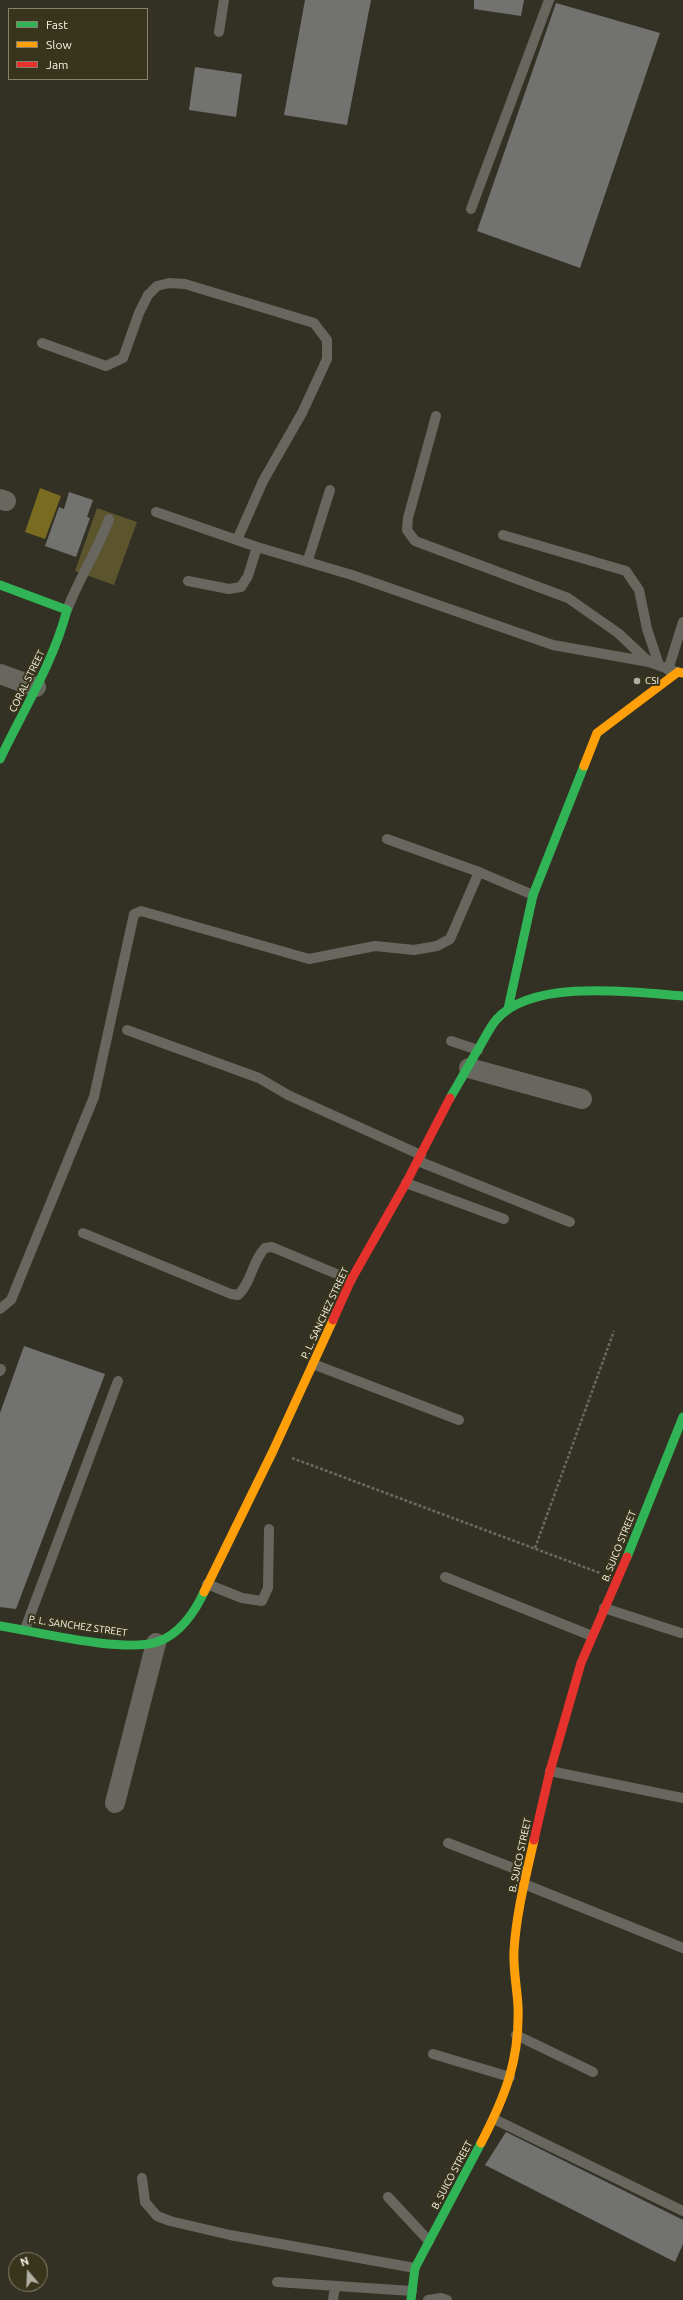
<!DOCTYPE html>
<style>
body{margin:0}
#map{position:relative;width:683px;height:2300px;overflow:hidden;background:#333123;font-family:Ubuntu,sans-serif}
canvas{display:block}
.legend{position:absolute;left:8px;top:8px;width:140px;height:72px;box-sizing:border-box;background:#39351d;border:1px solid #85816d;margin:0;padding:5px 7px;list-style:none;font-size:12px;color:#f7f4e6}
.legend li{display:flex;align-items:center;gap:8px;height:20px}
.legend b{width:20px;border:1px solid #85816d}
.north{position:absolute;left:8px;top:2252px;width:40px;height:40px;box-sizing:border-box;background:#39351d;border:1px solid #85816d;border-radius:50%;rotate:341deg;font-size:11px;font-weight:700;line-height:16px;text-align:center;color:#f7f4e6}
.north::after{content:'';display:block;margin:auto;width:14px;height:18px;background:#b2b0a2;clip-path:polygon(50% 0,100% 100%,50% 72%,0 100%)}
</style>
<div id="map">
<canvas width="683" height="2300"></canvas>
<ul class="legend">
<li><b style="height:5px;background:#30b455"></b>Fast</li>
<li><b style="height:5px;background:#ff9f0a"></b>Slow</li>
<li><b style="height:5px;background:#e5322d"></b>Jam</li>
</ul>
<div class="north">N</div>
</div>
<script>
const ctx = document.querySelector('canvas').getContext('2d');
ctx.lineJoin = 'round';
function fillPath(path, color) {
  ctx.fillStyle = color;
  ctx.fill(path, 'evenodd');
}
function stroke(path, color, width, dash) {
  ctx.strokeStyle = color;
  ctx.lineWidth = width;
  ctx.lineCap = dash ? 'butt' : 'round';
  ctx.setLineDash(dash || []);
  ctx.stroke(path);
}
function write(font, color, halo, rows, align = 'center') {
  ctx.font = font + ' Ubuntu,sans-serif';
  ctx.lineWidth = 4;
  ctx.setLineDash([]);
  ctx.textBaseline = 'middle';
  ctx.strokeStyle = halo;
  ctx.fillStyle = color;
  for (const [text, x, y, turn = 0] of rows) {
    ctx.save();
    ctx.translate(x, y);
    ctx.rotate((+turn || 0) * Math.PI / 180);
    ctx.textAlign = isNaN(turn) ? turn : align;
    if (halo) ctx.strokeText(text, 0, 0);
    ctx.fillText(text, 0, 0);
    ctx.restore();
  }
}
fillPath(new Path2D(`
 M 97,508 L 137,522 L 114,585 L 75,571 Z`), '#5b542d');
fillPath(new Path2D(`
 M 40,488 L 61,496 L 45,539 L 25,532 Z`), '#796c20');
fillPath(new Path2D(`
 M 305,0 L 371,0 L 347,125 L 284,115 Z
 M 474,0 L 524,0 L 521,16 L 474,9 Z
 M 556,3 L 660,33 L 580,268 L 477,231 Z
 M 195,67 L 242,74 L 236,117 L 189,110 Z
 M 69,492 L 93,500 L 87,517 L 90,518 L 76,557 L 45,546 L 59,507 L 64,509 Z
 M 24,1346 L 105,1374 L 16,1609 L 0,1607 L 0,1413 Z
 M 506,2132 L 683,2220 L 683,2244 L 675,2262 L 485,2165 Z`), '#727271');
stroke(new Path2D(`
 M 292,1458 L 600,1573
 M 535,1548 L 614,1331`), '#6a6862', 2.5, [3, 2]);
stroke(new Path2D(`
 M 219,32 L 224,0
 M 471,209 L 549,0
 M 42,343 L 106,366 L 123,358 L 139,313 L 148,295 L 157,286 L 169,283 L 185,284 L 314,323 L 327,340 L 327,359 L 302,413 L 263,481 L 237,540
 M 436,416 L 408,518 L 407,530 L 415,541 L 568,598 L 618,633 L 649,662
 M 156,512 L 257,547 L 352,575 L 553,645 L 649,662 L 677,672
 M 503,535 L 626,571 L 639,590 L 647,629 L 659,665
 M 308,560 L 330,490
 M 188,581 L 229,589 L 241,587 L 248,576 L 257,547
 M 67,610 C 79,578 98,550 109,519
 M 668,670 L 683,622
 M 387,839 L 479,872 L 533,895
 M 127,1030 L 259,1078 L 288,1095 L 421,1155
 M 451,1041 L 478,1050
 M 418,1161 L 570,1222
 M 406,1183 L 504,1219
 M 83,1233 L 231,1294 L 238,1295 C 252,1282 252,1261 265,1248 L 272,1247 L 351,1280
 M 0,1309 L 11,1300 L 94,1097 L 134,914 L 141,911 L 309,959 L 375,946 L 414,950 L 437,946 L 450,939 L 479,872
 M 313,1364 L 459,1420
 M 0,1371 L 1,1369
 M 445,1577 L 592,1636
 M 207,1584 L 242,1598 L 262,1601 L 268,1588 L 269,1529
 M 604,1608 L 681,1633
 M 25,1629 L 118,1381
 M 550,1771 L 683,1798
 M 448,1843 L 526,1873
 M 524,1884 L 683,1948
 M 516,2035 L 593,2072
 M 433,2054 L 510,2077
 M 494,2119 L 683,2211
 M 142,2178 L 145,2202 L 157,2216 L 170,2221 L 230,2235 L 415,2268
 M 388,2197 L 429,2241
 M 277,2282 L 412,2291
 M 333,2300 L 335,2286
 M 428,2300 L 441,2298 L 447,2300`), '#68675f', 10);
stroke(new Path2D(`
 M 0,499 L 6,501
 M 0,674 L 36,687
 M 469,1068 L 582,1099
 M 115,1803 L 156,1643`), '#68675f', 20);
stroke(new Path2D(`
 M 0,585 L 67,610 C 53,663 24,709 0,759
 M 508,1009 L 533,895 L 584,766
 M 450,1098 C 460,1081 470,1063 480,1046 C 485,1038 490,1027 496,1020 C 531,978 634,992 683,996
 M 627,1557 L 683,1417
 M 0,1626 C 38,1632 123,1653 157,1642 C 179,1635 195,1612 204,1592
 M 411,2300 L 415,2268 L 481,2143`), '#30b455', 9);
stroke(new Path2D(`
 M 584,766 L 597,733 L 678,672 L 683,673
 M 204,1592 L 273,1451 L 333,1320
 M 481,2143 C 505,2097 520,2060 518,2006 C 517,1988 513,1969 514,1951 C 516,1914 526,1876 534,1840`), '#ff9f0a', 9);
stroke(new Path2D(`
 M 333,1320 L 351,1280 L 406,1183 L 450,1098
 M 534,1840 L 550,1771 L 581,1663 L 627,1557`), '#e5322d', 9);
for (const [x, y, r, color] of [
 [637,681,4,"#b2b0a2"]
]) {
  const dot = new Path2D();
  dot.arc(x, y, r, 0, 2 * Math.PI);
  ctx.fillStyle = color;
  ctx.fill(dot);
  stroke(dot, '#39351d', 1.5);
}
write('10px', '#f7f4e6', '#39351d', [
 ["CORAL STREET",27,681,-64],
 ["P. L. SANCHEZ STREET",325,1313,-65],
 ["B. SUICO STREET",619,1546,-68],
 ["P. L. SANCHEZ STREET",78,1626,8],
 ["B. SUICO STREET",520,1855,-78],
 ["B. SUICO STREET",452,2175,-62]
]);
write('10px', '#f7f4e6', '#39351d', [
 ["CSI",645,681]
], 'left');
</script>
